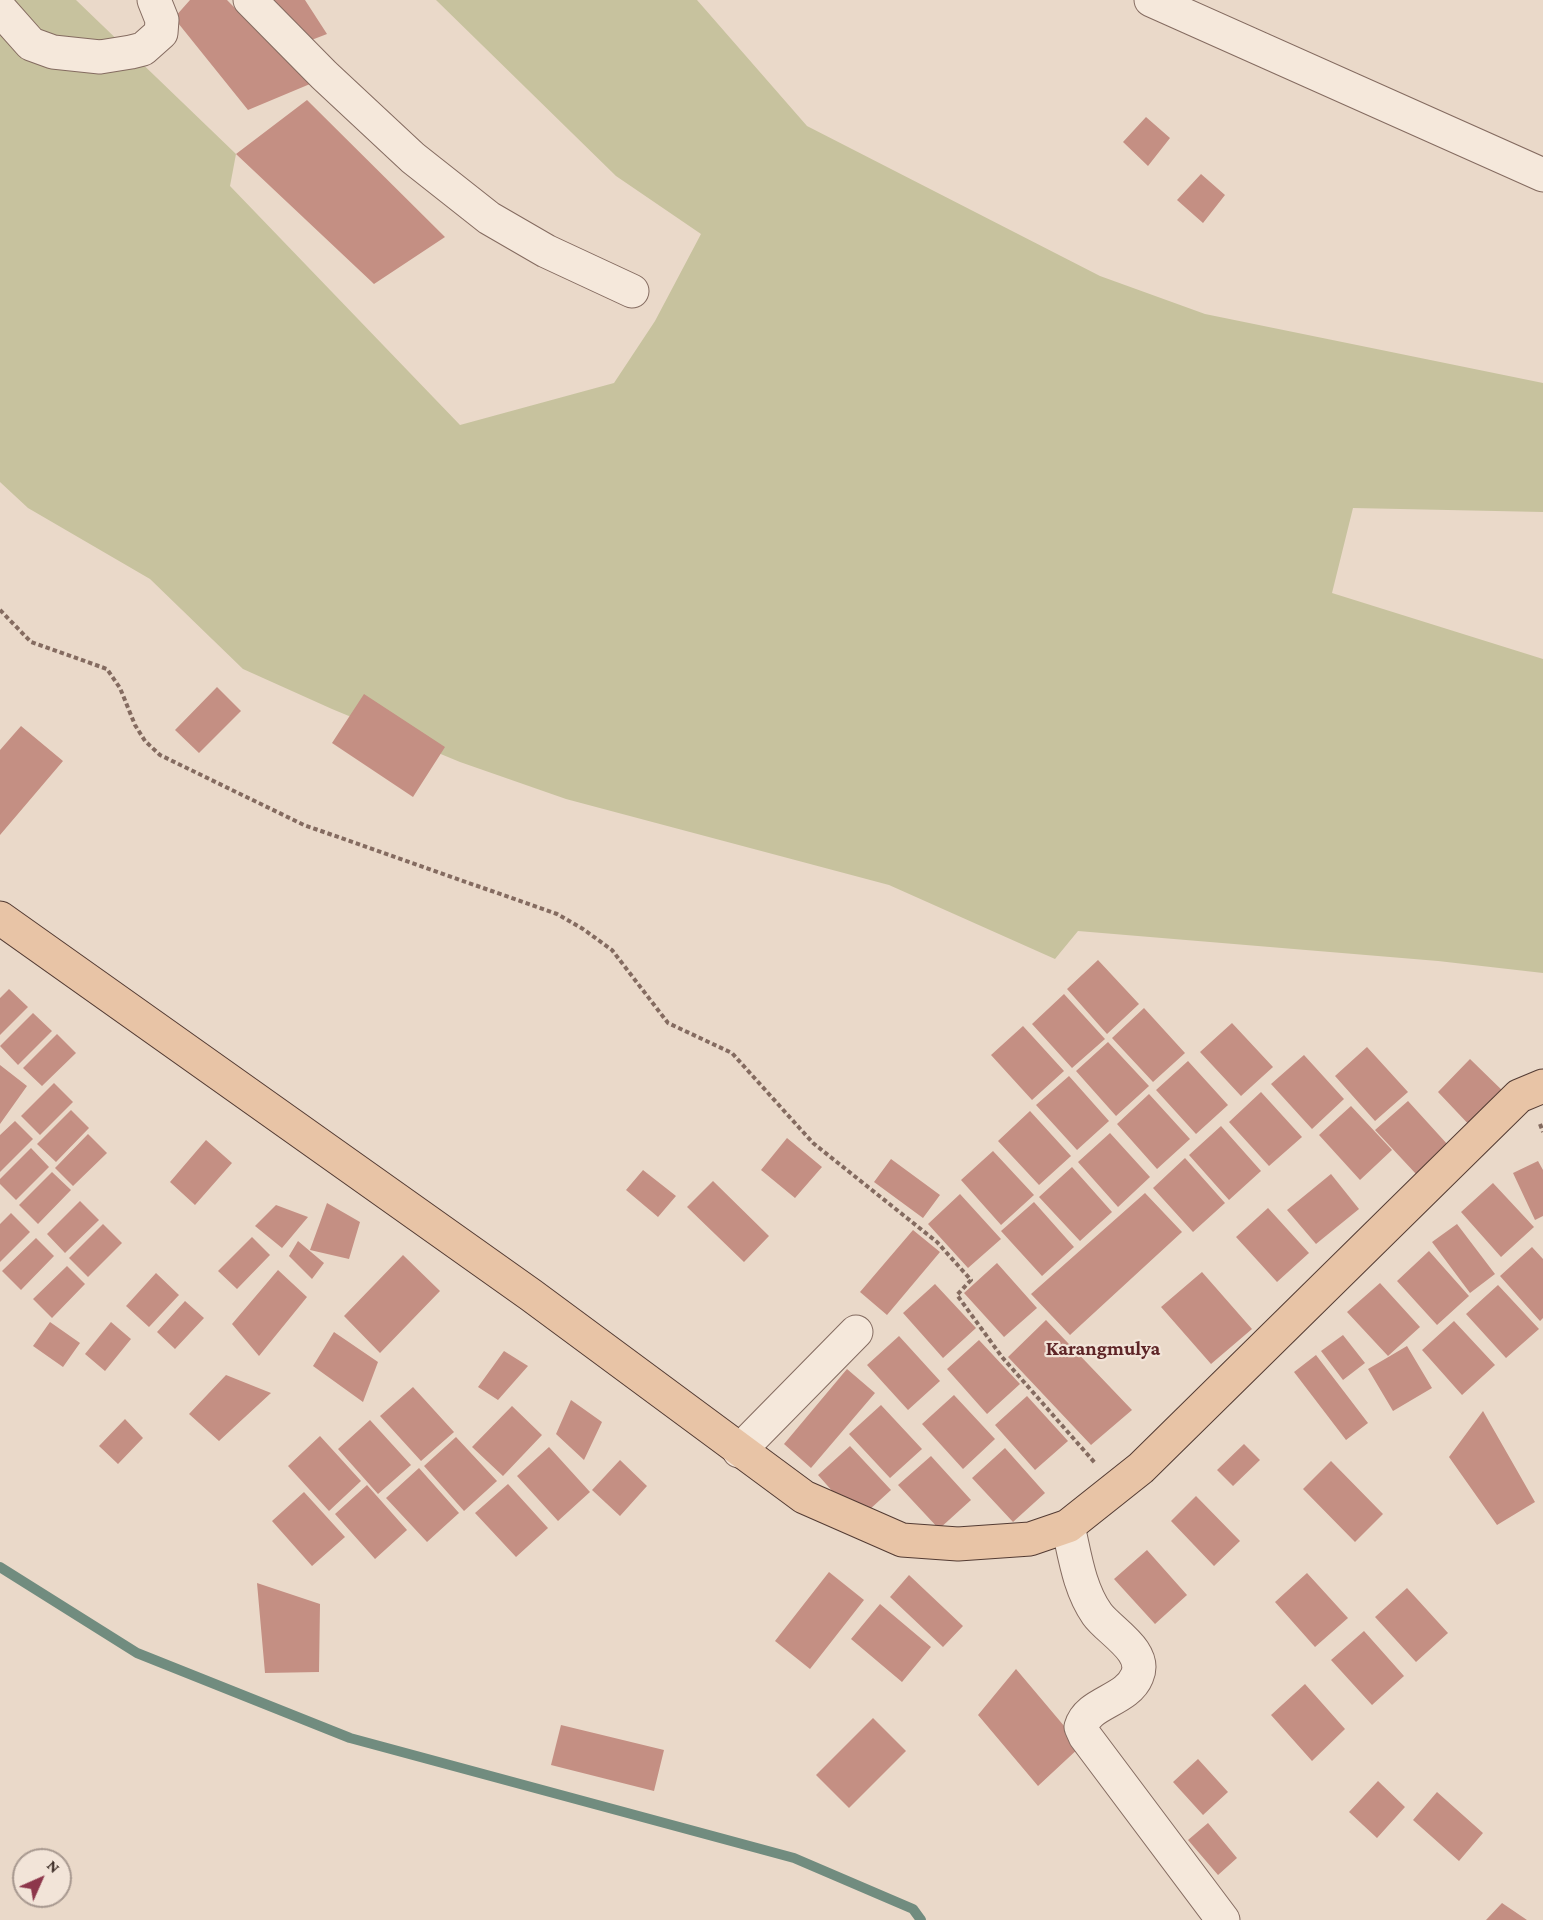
<!DOCTYPE html>
<style>
body{margin:0}
#map{position:relative;width:1543px;height:1920px;overflow:hidden;background:#ead9c9;font-family:"Crimson Pro",serif}
canvas{display:block}
.north{position:absolute;left:12px;top:1848px;width:60px;height:60px;box-sizing:border-box;background:#f2e4d8;border:2px solid #a7988f;border-radius:50%;rotate:45deg;font-size:16px;font-weight:700;line-height:24px;text-align:center;color:#372721}
.north::after{content:'';display:block;margin:auto;width:21px;height:27px;background:#8d364b;clip-path:polygon(50% 0,100% 100%,50% 72%,0 100%)}
</style>
<div id="map">
<canvas width="1543" height="1920"></canvas>
<div class="north">N</div>
</div>
<script>
const ctx = document.querySelector('canvas').getContext('2d');
ctx.lineJoin = 'round';
function fillPath(path, color) {
  ctx.fillStyle = color;
  ctx.fill(path, 'evenodd');
}
function stroke(path, color, width, dash) {
  ctx.strokeStyle = color;
  ctx.lineWidth = width;
  ctx.lineCap = dash ? 'butt' : 'round';
  ctx.setLineDash(dash || []);
  ctx.stroke(path);
}
function write(font, color, halo, rows, align = 'center') {
  ctx.font = font + ' "Crimson Pro",serif';
  ctx.lineWidth = 4.5;
  ctx.setLineDash([]);
  ctx.textBaseline = 'middle';
  ctx.strokeStyle = halo;
  ctx.fillStyle = color;
  for (const [text, x, y, turn = 0] of rows) {
    ctx.save();
    ctx.translate(x, y);
    ctx.rotate((+turn || 0) * Math.PI / 180);
    ctx.textAlign = isNaN(turn) ? turn : align;
    if (halo) ctx.strokeText(text, 0, 0);
    ctx.fillText(text, 0, 0);
    ctx.restore();
  }
}
fillPath(new Path2D(`
 M 0,0 L 76,0 L 236,154 L 230,186 L 460,425 L 614,383 L 655,321 L 701,234 L 616,176 L 436,0 L 697,0 L 807,126 L 1100,276 L 1205,314 L 1543,383 L 1543,512 L 1353,508 L 1332,593 L 1543,659 L 1543,973 L 1438,961 L 1078,931 L 1055,959 L 889,885 L 566,799 L 460,762 L 332,709 L 243,669 L 150,579 L 28,508 L 0,482 Z`), '#c7c29e');
stroke(new Path2D(`
 M 0,1567 L 137,1653 L 350,1738 L 794,1858 L 913,1909 L 921,1920`), '#718c7f', 10);
fillPath(new Path2D(`
 M 190,0 L 227,0 L 310,84 L 248,110 L 174,18 Z
 M 263,0 L 305,0 L 327,34 L 296,46 Z
 M 307,100 L 445,237 L 374,284 L 236,154 Z
 M 1146,117 L 1170,138 L 1148,166 L 1123,142 Z
 M 1201,174 L 1225,195 L 1203,223 L 1177,200 Z
 M 217,687 L 241,711 L 199,753 L 175,730 Z
 M 364,694 L 445,747 L 413,797 L 332,743 Z
 M 21,726 L 63,761 L 0,835 L 0,750 Z
 M 1098,960 L 1139,1004 L 1107,1034 L 1067,989 Z
 M 9,989 L 28,1007 L 0,1035 L 0,998 Z
 M 1064,994 L 1105,1039 L 1072,1068 L 1032,1024 Z
 M 1144,1008 L 1185,1053 L 1153,1082 L 1112,1038 Z
 M 33,1013 L 52,1031 L 18,1065 L 0,1046 Z
 M 1232,1023 L 1273,1067 L 1241,1096 L 1200,1052 Z
 M 1023,1026 L 1064,1071 L 1032,1100 L 991,1055 Z
 M 57,1034 L 76,1053 L 42,1086 L 23,1068 Z
 M 1108,1042 L 1149,1086 L 1116,1116 L 1076,1071 Z
 M 1367,1047 L 1408,1092 L 1375,1121 L 1335,1076 Z
 M 1304,1055 L 1344,1099 L 1312,1129 L 1271,1084 Z
 M 1470,1059 L 1509,1097 L 1474,1130 L 1438,1092 Z
 M 1188,1061 L 1228,1105 L 1196,1134 L 1156,1090 Z
 M 0,1065 L 27,1086 L 0,1124 Z
 M 1069,1076 L 1109,1121 L 1077,1150 L 1036,1105 Z
 M 54,1083 L 73,1102 L 40,1135 L 21,1116 Z
 M 1261,1092 L 1302,1137 L 1269,1166 L 1229,1122 Z
 M 1149,1094 L 1190,1139 L 1157,1169 L 1117,1124 Z
 M 1408,1101 L 1448,1145 L 1416,1174 L 1375,1130 Z
 M 1351,1106 L 1392,1150 L 1360,1180 L 1319,1135 Z
 M 71,1110 L 89,1128 L 56,1162 L 37,1144 Z
 M 1030,1111 L 1071,1156 L 1039,1185 L 998,1141 Z
 M 15,1121 L 33,1139 L 0,1172 L 0,1135 Z
 M 1221,1126 L 1261,1171 L 1229,1200 L 1189,1155 Z
 M 1110,1133 L 1150,1177 L 1118,1207 L 1078,1162 Z
 M 88,1134 L 107,1153 L 73,1186 L 55,1168 Z
 M 787,1138 L 822,1167 L 795,1198 L 761,1170 Z
 M 206,1140 L 232,1163 L 195,1205 L 170,1182 Z
 M 31,1148 L 49,1167 L 16,1200 L 0,1184 L 0,1179 Z
 M 993,1151 L 1034,1195 L 1001,1225 L 961,1180 Z
 M 1185,1158 L 1225,1203 L 1193,1232 L 1153,1188 Z
 M 891,1159 L 940,1195 L 923,1218 L 874,1182 Z
 M 1538,1161 L 1543,1170 L 1543,1216 L 1535,1220 L 1513,1173 Z
 M 1072,1167 L 1112,1212 L 1080,1241 L 1039,1197 Z
 M 643,1170 L 676,1196 L 658,1217 L 626,1190 Z
 M 52,1172 L 71,1190 L 38,1224 L 19,1205 Z
 M 1331,1174 L 1359,1209 L 1316,1244 L 1287,1210 Z
 M 713,1181 L 769,1236 L 744,1262 L 687,1207 Z
 M 1493,1183 L 1534,1227 L 1501,1257 L 1461,1212 Z
 M 1145,1193 L 1182,1232 L 1070,1335 L 1031,1294 Z
 M 960,1194 L 1001,1239 L 968,1268 L 928,1224 Z
 M 80,1201 L 99,1220 L 65,1253 L 47,1234 Z
 M 1034,1202 L 1074,1247 L 1042,1276 L 1001,1231 Z
 M 327,1203 L 360,1222 L 349,1259 L 310,1250 Z
 M 276,1205 L 308,1217 L 282,1248 L 255,1226 Z
 M 1268,1208 L 1309,1253 L 1277,1282 L 1236,1237 Z
 M 11,1213 L 30,1232 L 0,1262 L 0,1224 Z
 M 103,1224 L 122,1243 L 88,1277 L 69,1258 Z
 M 1457,1224 L 1495,1274 L 1470,1293 L 1432,1242 Z
 M 913,1230 L 940,1252 L 887,1315 L 860,1292 Z
 M 252,1237 L 270,1255 L 237,1289 L 218,1271 Z
 M 36,1238 L 54,1256 L 21,1290 L 2,1271 Z
 M 298,1241 L 324,1263 L 312,1279 L 289,1256 Z
 M 1532,1247 L 1543,1259 L 1543,1318 L 1540,1321 L 1500,1276 Z
 M 1429,1251 L 1469,1296 L 1437,1325 L 1397,1281 Z
 M 403,1255 L 440,1291 L 380,1353 L 344,1316 Z
 M 997,1263 L 1037,1308 L 1004,1337 L 964,1293 Z
 M 67,1266 L 85,1284 L 52,1318 L 33,1299 Z
 M 278,1270 L 307,1297 L 259,1356 L 232,1324 Z
 M 1202,1272 L 1252,1329 L 1211,1364 L 1161,1307 Z
 M 156,1273 L 179,1295 L 149,1327 L 126,1306 Z
 M 1380,1283 L 1420,1327 L 1388,1356 L 1347,1312 Z
 M 935,1284 L 976,1328 L 943,1358 L 903,1313 Z
 M 1498,1285 L 1539,1329 L 1506,1358 L 1466,1314 Z
 M 185,1301 L 204,1318 L 175,1349 L 157,1332 Z
 M 1046,1320 L 1132,1410 L 1091,1445 L 1008,1357 Z
 M 1454,1321 L 1495,1365 L 1462,1395 L 1422,1350 Z
 M 50,1322 L 80,1343 L 63,1367 L 33,1346 Z
 M 111,1322 L 131,1339 L 105,1371 L 85,1354 Z
 M 334,1332 L 378,1362 L 363,1402 L 313,1366 Z
 M 1343,1335 L 1365,1363 L 1343,1380 L 1321,1351 Z
 M 899,1336 L 940,1381 L 908,1410 L 867,1365 Z
 M 979,1340 L 1020,1384 L 987,1414 L 947,1369 Z
 M 1407,1346 L 1432,1388 L 1393,1411 L 1368,1369 Z
 M 504,1351 L 528,1366 L 498,1400 L 478,1387 Z
 M 1316,1355 L 1368,1423 L 1346,1440 L 1294,1372 Z
 M 847,1369 L 875,1393 L 811,1468 L 784,1444 Z
 M 226,1375 L 271,1393 L 219,1441 L 189,1414 Z
 M 413,1387 L 454,1432 L 421,1461 L 380,1416 Z
 M 954,1395 L 995,1439 L 963,1469 L 922,1424 Z
 M 1027,1396 L 1068,1441 L 1035,1470 L 995,1425 Z
 M 571,1400 L 602,1422 L 584,1460 L 556,1434 Z
 M 881,1405 L 922,1449 L 890,1478 L 849,1434 Z
 M 512,1406 L 542,1435 L 503,1476 L 472,1447 Z
 M 1483,1411 L 1535,1502 L 1497,1525 L 1449,1457 Z
 M 125,1419 L 143,1438 L 118,1464 L 99,1446 Z
 M 370,1420 L 411,1465 L 378,1494 L 338,1449 Z
 M 320,1436 L 361,1481 L 329,1511 L 288,1466 Z
 M 456,1437 L 497,1481 L 464,1511 L 424,1466 Z
 M 1244,1444 L 1260,1460 L 1233,1486 L 1217,1470 Z
 M 850,1446 L 891,1490 L 858,1520 L 818,1475 Z
 M 549,1447 L 590,1492 L 558,1521 L 517,1476 Z
 M 1005,1448 L 1045,1493 L 1013,1522 L 972,1478 Z
 M 931,1456 L 971,1500 L 939,1529 L 898,1485 Z
 M 620,1460 L 647,1486 L 620,1516 L 592,1490 Z
 M 1331,1461 L 1383,1514 L 1355,1542 L 1303,1489 Z
 M 419,1468 L 459,1513 L 427,1542 L 386,1498 Z
 M 508,1484 L 548,1528 L 516,1557 L 475,1513 Z
 M 367,1485 L 407,1530 L 375,1559 L 335,1514 Z
 M 304,1492 L 345,1537 L 312,1566 L 272,1521 Z
 M 1196,1496 L 1240,1541 L 1214,1566 L 1171,1521 Z
 M 1147,1550 L 1187,1595 L 1155,1624 L 1114,1579 Z
 M 829,1572 L 864,1600 L 810,1669 L 775,1641 Z
 M 1307,1573 L 1348,1618 L 1315,1647 L 1275,1602 Z
 M 909,1575 L 963,1626 L 943,1647 L 890,1597 Z
 M 257,1583 L 320,1604 L 319,1672 L 265,1673 Z
 M 1407,1588 L 1448,1633 L 1416,1662 L 1375,1617 Z
 M 880,1604 L 931,1647 L 902,1682 L 851,1639 Z
 M 1364,1631 L 1404,1676 L 1372,1705 L 1331,1660 Z
 M 1016,1669 L 1081,1746 L 1038,1786 L 978,1715 Z
 M 1305,1684 L 1345,1729 L 1312,1761 L 1271,1715 Z
 M 873,1718 L 906,1751 L 849,1808 L 816,1775 Z
 M 561,1725 L 664,1750 L 654,1791 L 551,1765 Z
 M 1198,1759 L 1228,1792 L 1203,1815 L 1173,1782 Z
 M 1378,1781 L 1405,1807 L 1377,1838 L 1349,1812 Z
 M 1437,1792 L 1483,1833 L 1459,1861 L 1413,1820 Z
 M 1208,1823 L 1237,1858 L 1218,1875 L 1188,1840 Z
 M 1502,1903 L 1527,1920 L 1486,1920 Z`), '#c48f83');
const minor = new Path2D(`
 M 250,0 L 324,75 L 413,158 L 489,218 L 546,251 L 632,291
 M 1151,0 L 1543,175
 M 0,9 L 31,44 L 53,52 L 100,57 L 131,52 L 143,49 L 161,33 L 162,20 L 154,0
 M 739,1451 L 856,1332
 M 1068,1526 C 1075,1556 1079,1588 1097,1614 C 1109,1631 1148,1651 1137,1676 C 1127,1701 1088,1702 1081,1727 L 1085,1736 L 1223,1920`);
const major = new Path2D(`
 M 0,918 L 531,1295 L 804,1497 L 902,1540 L 958,1544 L 1030,1539 L 1068,1526 L 1141,1468 L 1519,1096 L 1543,1086`);
stroke(minor, '#846b60', 35);
stroke(major, '#533b33', 35);
stroke(new Path2D(`
 M 0,610 L 31,642 L 107,669 L 120,688 L 135,725 L 145,741 L 160,755 L 304,825 L 557,914 L 583,929 L 612,950 L 668,1023 L 732,1053 L 813,1143 L 937,1242 L 971,1280 L 957,1295 L 1002,1357 L 1095,1463
 M 1540,1124 L 1543,1132`), '#846b60', 4, [4.5, 3]);
stroke(minor, '#f5e8db', 33);
stroke(major, '#e8c4a6', 33);
write('bold 20px', '#5e2527', '#f2e4d8', [
 ["Karangmulya",1103,1349]
]);
</script>
